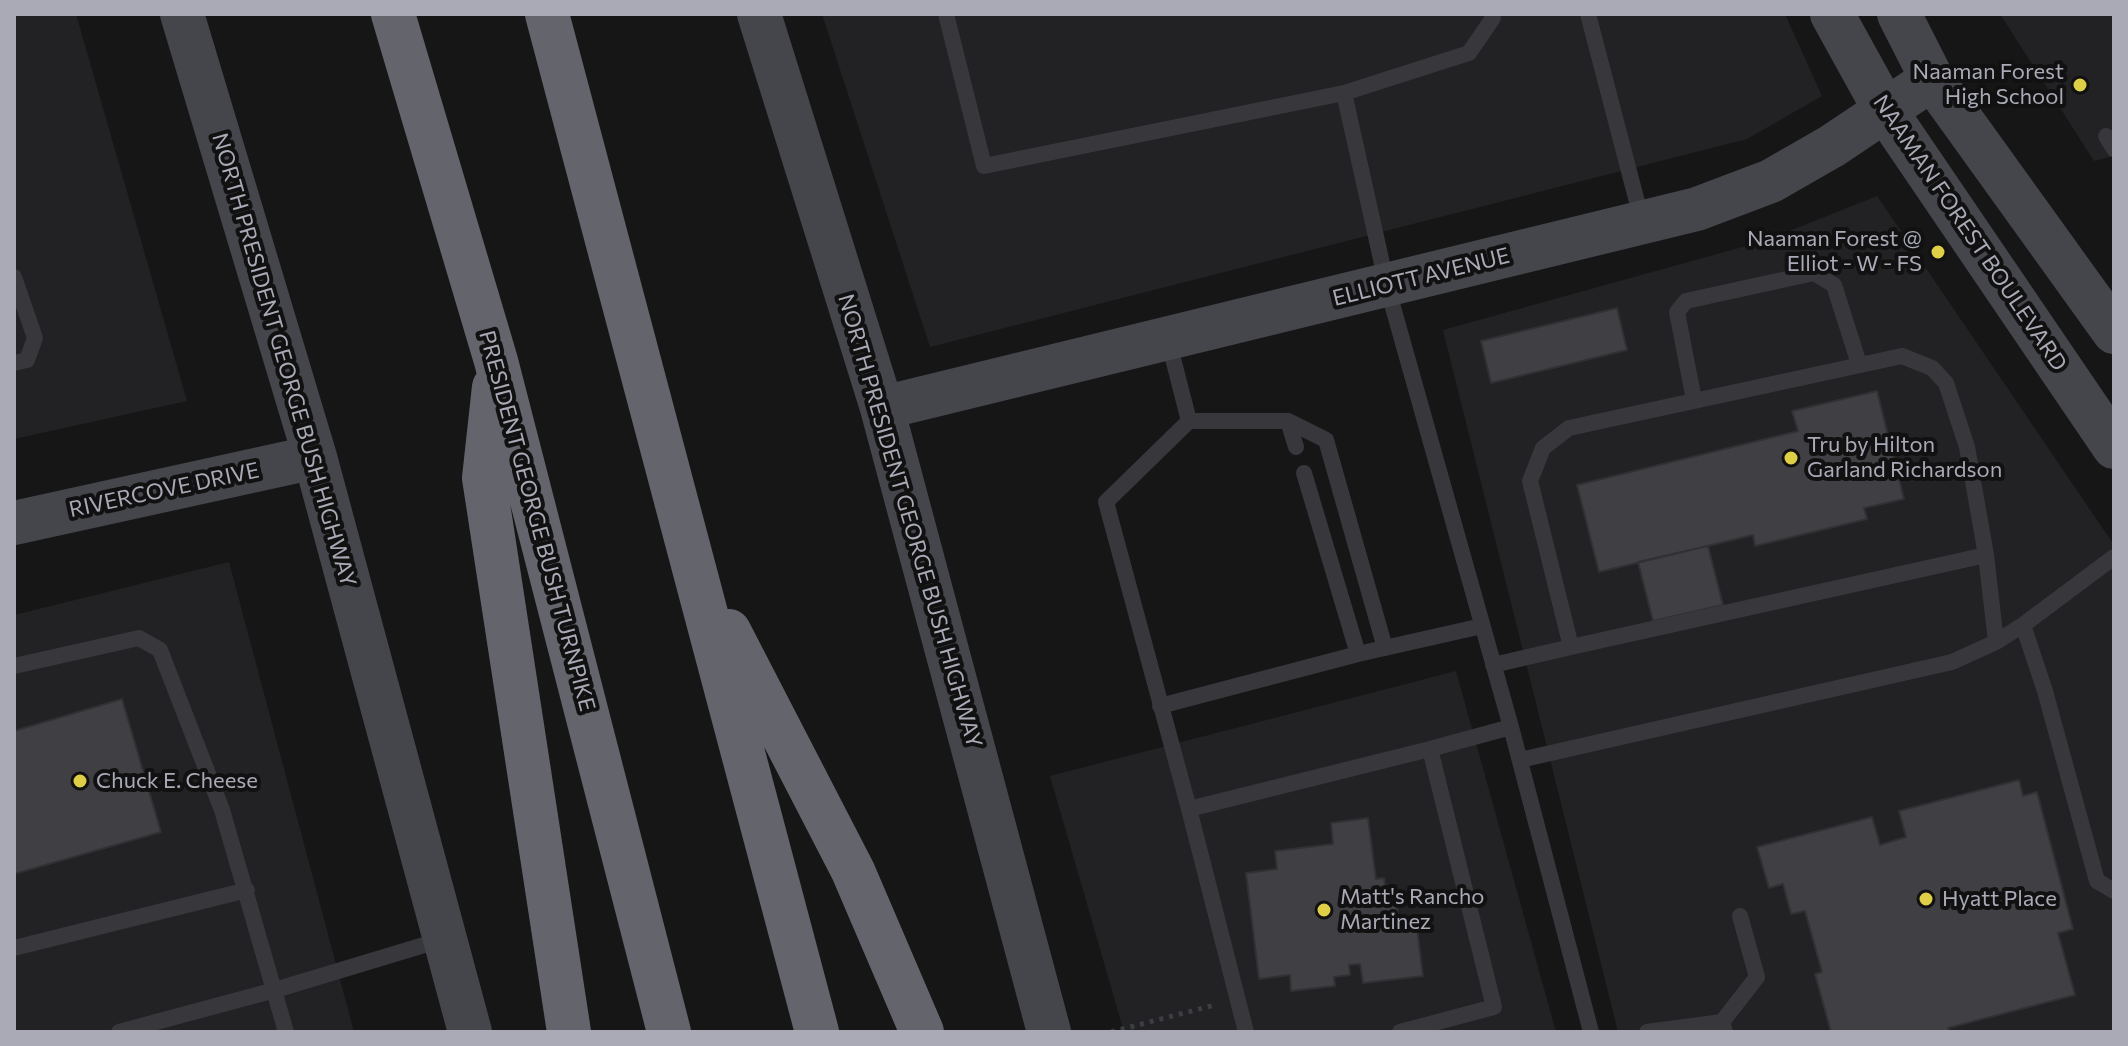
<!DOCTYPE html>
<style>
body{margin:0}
#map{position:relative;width:2128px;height:1046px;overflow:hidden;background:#161617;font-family:Commissioner,sans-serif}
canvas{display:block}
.frame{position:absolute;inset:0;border:16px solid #a9aab6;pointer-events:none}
</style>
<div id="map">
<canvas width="2128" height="1046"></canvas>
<div class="frame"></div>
</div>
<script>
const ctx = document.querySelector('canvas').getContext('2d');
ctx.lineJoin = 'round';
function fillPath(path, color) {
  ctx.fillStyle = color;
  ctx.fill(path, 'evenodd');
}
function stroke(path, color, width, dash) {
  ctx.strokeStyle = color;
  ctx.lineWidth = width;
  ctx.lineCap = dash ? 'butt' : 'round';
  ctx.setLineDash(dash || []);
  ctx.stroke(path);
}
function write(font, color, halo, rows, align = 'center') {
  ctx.font = font + ' Commissioner,sans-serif';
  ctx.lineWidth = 8;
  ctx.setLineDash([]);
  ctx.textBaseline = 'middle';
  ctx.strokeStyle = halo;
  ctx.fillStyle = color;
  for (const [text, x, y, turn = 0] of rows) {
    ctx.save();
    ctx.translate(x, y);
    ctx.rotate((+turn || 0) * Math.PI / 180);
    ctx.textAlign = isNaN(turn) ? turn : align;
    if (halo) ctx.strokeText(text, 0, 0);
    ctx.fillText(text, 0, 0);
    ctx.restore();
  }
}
fillPath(new Path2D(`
 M 14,14 L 76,14 L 187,401 L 14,439 Z
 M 822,14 L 1785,14 L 1822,96 L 1747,139 L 930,347 Z
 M 2000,14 L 2114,14 L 2114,156 L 2094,161 Z
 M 1877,196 L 2114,545 L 2114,1032 L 1618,1032 L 1443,330 L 1764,241 Z
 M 229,562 L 354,1032 L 14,1032 L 14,615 Z
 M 1456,671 L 1556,1032 L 1124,1032 L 1050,776 Z`), '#222224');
const building = new Path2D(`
 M 1617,308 L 1627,350 L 1491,383 L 1481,341 Z
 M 1877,391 L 1904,499 L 1864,508 L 1867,519 L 1755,546 L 1753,535 L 1599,572 L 1577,485 L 1798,431 L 1792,411 Z
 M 1708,546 L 1723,605 L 1653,621 L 1638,562 Z
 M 122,699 L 161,832 L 14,874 L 14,731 Z
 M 2019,780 L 2023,796 L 2037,792 L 2073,929 L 2058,933 L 2075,995 L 1948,1028 L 1950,1032 L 1831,1032 L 1815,974 L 1822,972 L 1805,911 L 1791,914 L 1783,884 L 1769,888 L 1757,847 L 1872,817 L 1880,845 L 1906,837 L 1899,811 Z
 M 1368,818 L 1376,879 L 1384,878 L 1386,892 L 1395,891 L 1400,930 L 1417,928 L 1423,976 L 1363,983 L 1360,964 L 1349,965 L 1350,975 L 1334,977 L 1335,986 L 1291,991 L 1290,975 L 1259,979 L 1246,873 L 1277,869 L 1275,851 L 1333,844 L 1331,823 Z`);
fillPath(building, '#404044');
stroke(building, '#313033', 2);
stroke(new Path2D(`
 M 1111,1032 L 1215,1005`), '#3d3e43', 5, [4, 6]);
stroke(new Path2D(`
 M 946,14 L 984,166 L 1344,93 L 1387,286 L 1511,727 L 1591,1032
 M 1588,14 L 1642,221
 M 1344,93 L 1469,53 L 1493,18 L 1492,14
 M 2106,136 L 2114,149
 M 14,277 L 35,338 L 27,360 L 14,363
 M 1168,339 L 1189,421 L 1106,502 L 1189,809
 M 1694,400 L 1677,312 L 1686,301 L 1814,273 L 1834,285 L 1859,364
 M 1189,421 L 1288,421 L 1296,447
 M 1288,421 L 1326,440 L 1385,648
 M 1304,473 L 1358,654
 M 2023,625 L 2045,691 L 2097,881 L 2114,891
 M 1571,647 L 1986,555
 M 1493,665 L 1571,647 L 1530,481 L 1543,448 L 1569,428 L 1902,356 L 1932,368 L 1946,383 L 1967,447 L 1986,555 L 1996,642
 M 14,666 L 139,638 L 160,650 L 222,810 L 286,1032
 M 1160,706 L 1358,654 L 1482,626
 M 1430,749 L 1511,727
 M 1520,760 L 1952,662 L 1996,642 L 2023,625 L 2114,557
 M 14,948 L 247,890
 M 119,1032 L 275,990 L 444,939
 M 1246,1032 L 1189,809 L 1430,749 L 1494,1007 L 1400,1032
 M 1647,1032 L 1722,1022
 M 1725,1032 L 1722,1022 L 1757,977 L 1740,916`), '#38373c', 16);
stroke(new Path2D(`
 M 182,14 L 315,457 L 470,1032
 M 759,14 L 882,408 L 1049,1032
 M 1832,14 L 1885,110 L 2114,447
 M 1899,14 L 1932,79 L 2114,332
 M 882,408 L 1697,209 L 1771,181 L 1832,146 L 1932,79
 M 14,523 L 315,457`), '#45454c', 44);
stroke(new Path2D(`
 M 393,14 L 496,361 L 669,1032
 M 547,14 L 817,1032
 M 494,387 L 484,478 L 569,1032
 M 729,631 L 853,871 L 922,1032`), '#64646c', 44);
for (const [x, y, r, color] of [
 [2080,85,8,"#dfcf46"],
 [1938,252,8,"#dfcf46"],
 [1791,458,8,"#dfcf46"],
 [80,781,8,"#dfcf46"],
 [1926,899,8,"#dfcf46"],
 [1324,910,8,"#dfcf46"]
]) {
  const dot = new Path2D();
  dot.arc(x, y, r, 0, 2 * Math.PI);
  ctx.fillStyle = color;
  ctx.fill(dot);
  stroke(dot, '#111112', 3);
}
write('22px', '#a9aab6', '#111112', [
 ["Naaman Forest",2064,72,"right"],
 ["High School",2064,97,"right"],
 ["Naaman Forest @",1922,239,"right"],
 ["Elliot - W - FS",1922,264,"right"],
 ["Tru by Hilton",1807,445],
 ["Garland Richardson",1807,470],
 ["Chuck E. Cheese",96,781],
 ["Matt's Rancho",1340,897],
 ["Martinez",1340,922],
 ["Hyatt Place",1942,899]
], 'left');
write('22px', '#a9aab6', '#111112', [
 ["NAAMAN FOREST BOULEVARD",1970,233,56],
 ["ELLIOTT AVENUE",1421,277,-14],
 ["NORTH PRESIDENT GEORGE BUSH HIGHWAY",284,360,74],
 ["RIVERCOVE DRIVE",164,490,-12],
 ["PRESIDENT GEORGE BUSH TURNPIKE",537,521,75],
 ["NORTH PRESIDENT GEORGE BUSH HIGHWAY",910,521,74]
]);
</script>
